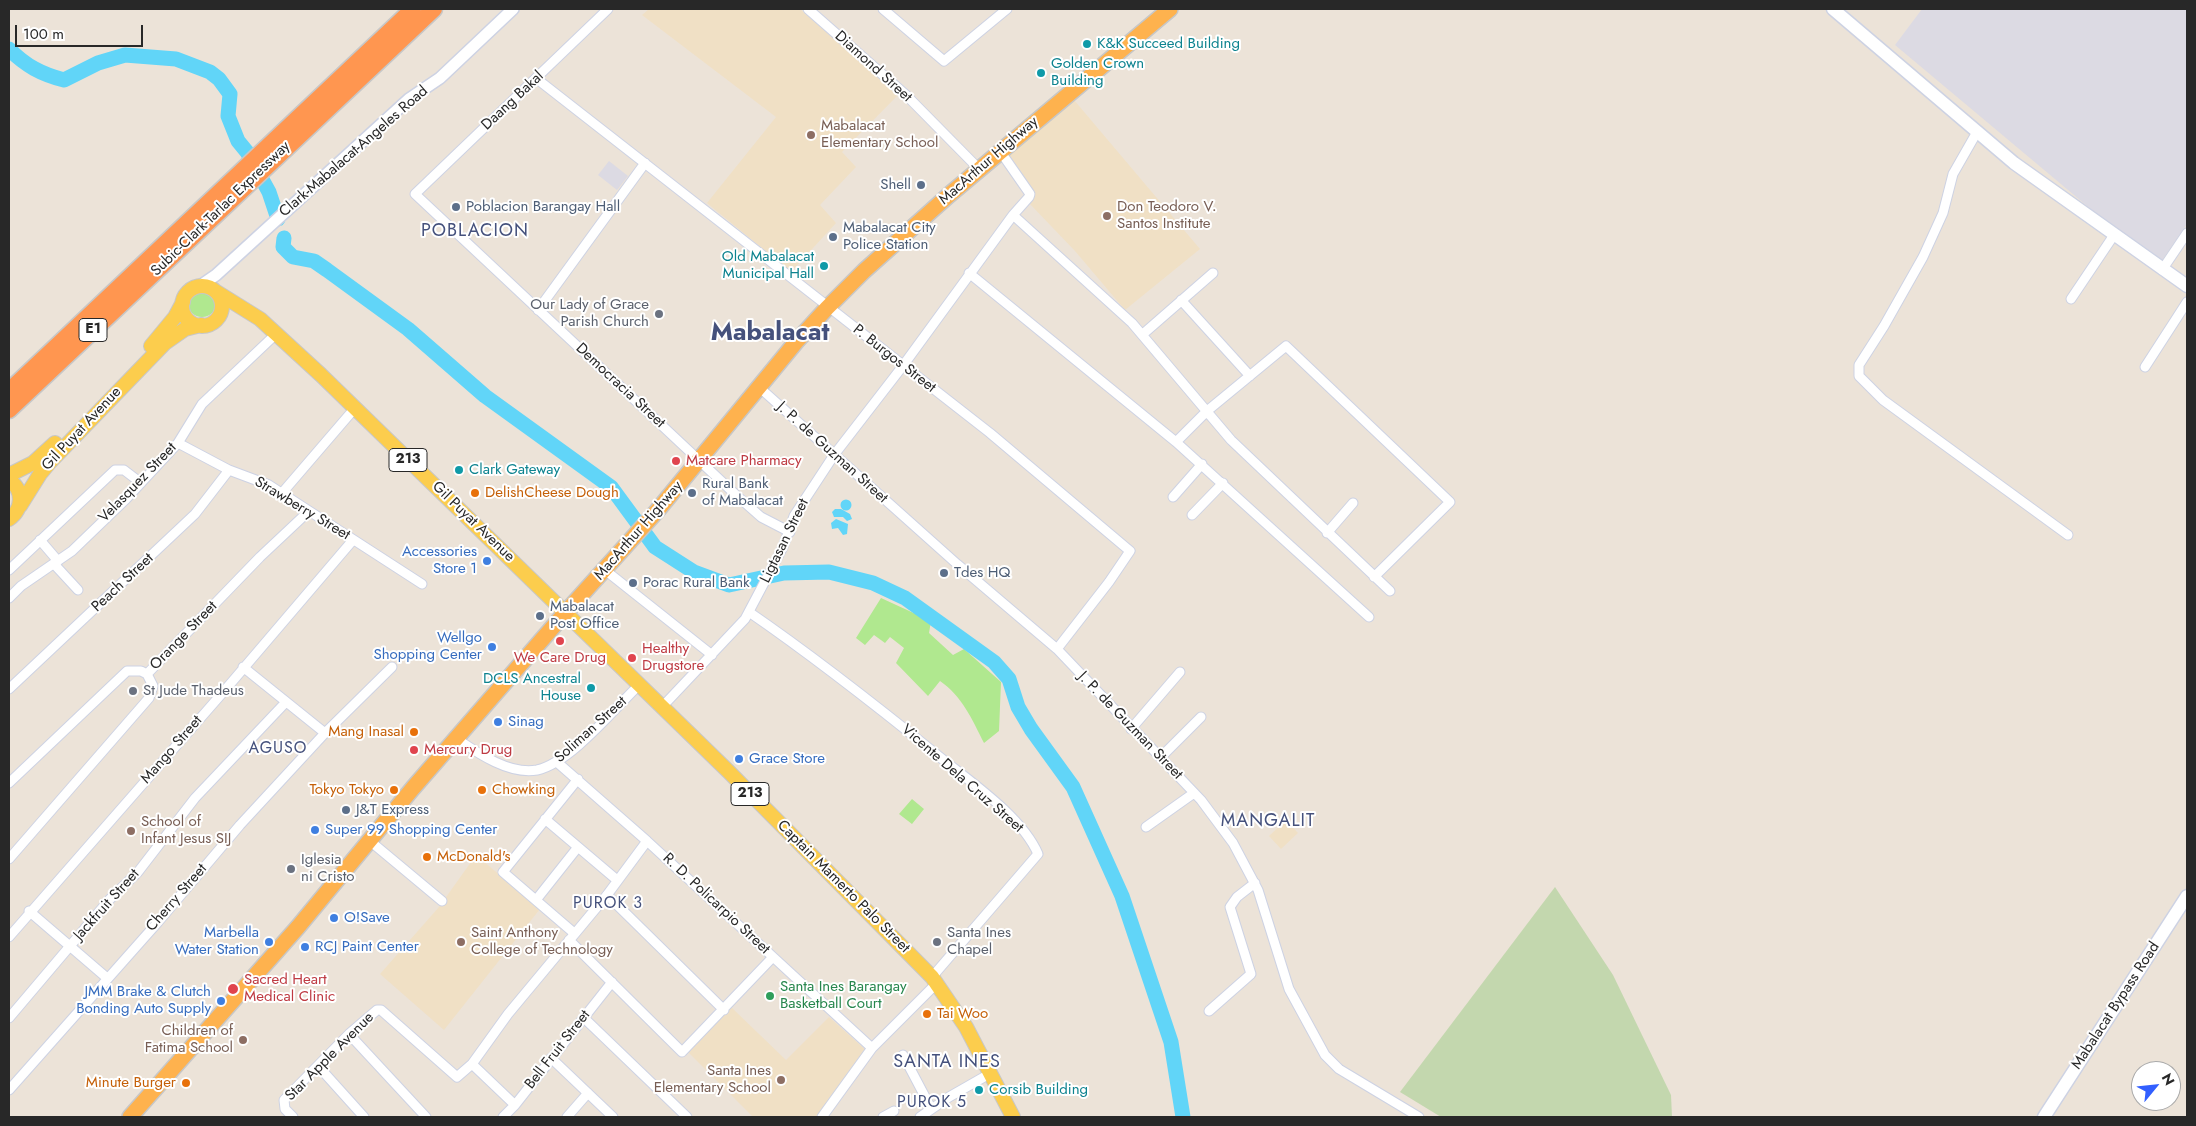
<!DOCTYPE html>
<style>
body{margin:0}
#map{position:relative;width:2196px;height:1126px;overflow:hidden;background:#ece3d8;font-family:Jost,sans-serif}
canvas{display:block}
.frame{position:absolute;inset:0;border:10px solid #282828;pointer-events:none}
.north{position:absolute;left:2131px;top:1061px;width:50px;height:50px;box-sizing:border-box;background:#fff;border:1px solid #a9a9a9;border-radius:50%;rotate:62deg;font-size:14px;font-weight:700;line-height:20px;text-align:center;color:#282828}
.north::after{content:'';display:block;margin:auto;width:18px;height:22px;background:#325fff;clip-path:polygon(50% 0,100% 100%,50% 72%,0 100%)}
.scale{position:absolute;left:15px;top:25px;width:128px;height:22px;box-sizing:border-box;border:2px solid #282828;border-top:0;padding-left:6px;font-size:15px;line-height:18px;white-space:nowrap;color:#282828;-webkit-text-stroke:4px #fff;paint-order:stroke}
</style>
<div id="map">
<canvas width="2196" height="1126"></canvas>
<div class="frame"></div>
<div class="north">N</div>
<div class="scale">100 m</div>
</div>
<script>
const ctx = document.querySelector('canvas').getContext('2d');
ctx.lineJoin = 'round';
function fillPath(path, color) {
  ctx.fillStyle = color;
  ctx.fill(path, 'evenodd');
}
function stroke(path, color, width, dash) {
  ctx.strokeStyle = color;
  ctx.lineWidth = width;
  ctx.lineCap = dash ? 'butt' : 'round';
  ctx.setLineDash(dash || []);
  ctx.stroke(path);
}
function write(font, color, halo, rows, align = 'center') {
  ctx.font = font + ' Jost,sans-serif';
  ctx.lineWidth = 4;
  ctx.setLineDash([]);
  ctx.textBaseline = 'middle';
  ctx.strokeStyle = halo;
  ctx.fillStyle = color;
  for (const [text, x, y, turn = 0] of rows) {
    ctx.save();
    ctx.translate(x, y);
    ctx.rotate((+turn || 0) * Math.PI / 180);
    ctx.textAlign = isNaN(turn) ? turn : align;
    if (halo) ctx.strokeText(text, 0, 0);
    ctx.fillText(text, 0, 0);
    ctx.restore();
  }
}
fillPath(new Path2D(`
 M 1922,9 L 2187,9 L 2187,224 L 2160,263 L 2111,226 L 1895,45 Z
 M 609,161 L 628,176 L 617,190 L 598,175 Z`), '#dcdae3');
fillPath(new Path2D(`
 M 649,9 L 800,9 L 898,95 L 842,152 L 856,167 L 820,205 L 836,223 L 791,272 L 707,203 L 776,117 L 642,15 Z
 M 1074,100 L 1200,249 L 1125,310 L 1075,251 L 1029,203 L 1034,196 L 1005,157 Z
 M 1286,820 L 1298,833 L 1281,849 L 1269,836 Z
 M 476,855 L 540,909 L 444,1030 L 380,974 L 439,907 Z
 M 731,1007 L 786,1060 L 829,1017 L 868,1052 L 816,1117 L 753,1117 L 688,1052 Z`), '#f0e0c5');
fillPath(new Path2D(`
 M188 303a14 14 0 1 1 28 0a14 14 0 1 1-28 0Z
 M 881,598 L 931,621 L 929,633 L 953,655 L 964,649 L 1001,682 L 999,731 L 984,743 C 972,719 962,696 940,681 L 928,696 L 896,663 L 904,648 L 890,637 L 885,643 L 874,635 L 865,645 L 856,638 Z
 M 912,799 L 924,809 L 912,824 L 899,814 Z`), '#b0e88f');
fillPath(new Path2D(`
 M 1555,887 L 1613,975 L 1671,1095 L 1672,1117 L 1441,1117 L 1400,1092 Z`), '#c3d7ae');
fillPath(new Path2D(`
 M840.5 505a5.5 5.5 0 1 1 11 0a5.5 5.5 0 1 1-11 0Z
 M 835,509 L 841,509 L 850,514 L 852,519 L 847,521 L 843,517 L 834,517 L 832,512 Z
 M 836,519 L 848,524 L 847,534 L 843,535 L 838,528 L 832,529 L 831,523 Z`), '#61d5f8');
stroke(new Path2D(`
 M 9,49 C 26,66 41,74 64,80 L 98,63 L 125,55 L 176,59 L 210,72 L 219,79 L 230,94 L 228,116 L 238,141 L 247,152 L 269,192 L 278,219
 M 284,238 L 283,247 L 293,257 L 314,261 L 327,270 L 408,329 L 485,396 L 611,487 L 655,547 L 694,572 L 729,585 L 784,573 L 829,572 L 873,583 L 905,598 L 994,662 L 1009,679 L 1018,707 L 1031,729 L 1073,787 L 1122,896 L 1171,1042 L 1183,1117`), '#61d5f8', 15);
const minor = new Path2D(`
 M 608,9 L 415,194 L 735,494 L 761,517 L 790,532
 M 808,9 L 907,96 L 979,169
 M 883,9 L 944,61 L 1007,9
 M 537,79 L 990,433 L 1130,551 L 1109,582 L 1057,649
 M 1977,132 L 1953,174 L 1943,213 L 1923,257 L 1884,326 L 1859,365 L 1859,376 L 1883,400 L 2068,535
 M 1013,215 L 1132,323 L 1231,440 L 1390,591
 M 2162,270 L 2187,233
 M 969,273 L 1176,442 L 1369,617
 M 2071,299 L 2114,235
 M 1181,300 L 1250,376
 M 538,310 L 645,163
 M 1143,334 L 1213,273
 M 2145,367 L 2187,302
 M 760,388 L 957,564 L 1057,649 L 1201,800 L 1233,843 L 1258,890 L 1289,989 L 1325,1055 L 1339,1069 L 1419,1117
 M 1176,442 L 1207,411 L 1286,346 L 1450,502 L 1374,577
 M 178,443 L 229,470 L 269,485 L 422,584
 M 282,493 L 355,408
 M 1173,497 L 1202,464
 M 1192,515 L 1223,483
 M 1327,533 L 1353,503
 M 40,540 L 58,561
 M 54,564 L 78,590
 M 9,570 L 115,470 L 124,470 L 141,483
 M 605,570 L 712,655
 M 9,598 L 21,586 L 72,551 L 126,499 L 178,443 L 202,404 L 276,334
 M 749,612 C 816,658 878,707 941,758 C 972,783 1022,817 1038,854 L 932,977
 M 243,667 L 325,733
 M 147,674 L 260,557 L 309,511
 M 9,689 L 195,514 L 229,470
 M 662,707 L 745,619 L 783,547 L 794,516 L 834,455 L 902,367 L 1013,215 L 1029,197 L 1030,194 L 1000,151
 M 1131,729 L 1180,672
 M 457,739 C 479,754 510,775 537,770 C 570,763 614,709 639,685
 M 1161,757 L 1201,717
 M 558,763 L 647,841 L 872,1048
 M 9,783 L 127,671 L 141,671 L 147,674
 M 545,819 L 617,880
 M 1146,827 L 1194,793
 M 370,841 L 442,901
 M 9,859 L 149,698 L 153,686 L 147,674
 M 607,895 L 724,1010
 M 536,900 L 578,847
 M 29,911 L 107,978
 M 574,933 L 503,872 L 578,779
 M 9,937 L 225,690 L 353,540
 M 569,940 L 682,1052 L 773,957
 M 1209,1011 L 1251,974 L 1230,907 L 1237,897 L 1255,883
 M 9,1018 L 109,900 L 138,872 L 195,798 L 286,702
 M 584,1018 L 687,1117
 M 349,1034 L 426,1117
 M 903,1055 L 931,1108
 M 551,1058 L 613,1117
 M 472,1064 L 515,1105
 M 319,1067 L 364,1117
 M 9,1090 L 158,922 L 240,825 L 325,733 L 392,667
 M 293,1117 L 285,1109 L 284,1100 L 349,1034 L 377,1010 L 381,1010 L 457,1077 L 472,1064 L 508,1014 L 607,895 L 647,841
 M 503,1117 L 515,1105 L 612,982
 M 567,1117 L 588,1093
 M 822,1117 L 872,1048 L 937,983
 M 883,1117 L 894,1111
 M 920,1117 L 949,1097 L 991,1073`);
const tertiary = new Path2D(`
 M 200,286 L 216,275 L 409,99 L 440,78 L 513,9`);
const secondary = new Path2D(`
 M 1833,9 L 2014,163 L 2187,286
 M 2044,1117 L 2187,896`);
const primary = new Path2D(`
 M182 306a20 20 0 1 1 40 0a20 20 0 1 1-40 0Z
 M 215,291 L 260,319 L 321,375 L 729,772 L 932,977 L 966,1027 L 1013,1117
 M 151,346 L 175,317 L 183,302
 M 9,475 L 33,463 L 55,443
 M 9,480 C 24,490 23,509 9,519
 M 20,506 L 40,474 L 50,462 L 165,343 L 185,329 L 201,325`);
const trunk = new Path2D(`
 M 130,1117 L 298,927 L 413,788 L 566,612 L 657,511 L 796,342 L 827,308 L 864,271 L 949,195 L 1170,9`);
const motorway = new Path2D(`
 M 9,391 L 413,9
 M 9,410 L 434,9`);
stroke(minor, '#cdd2e3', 11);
stroke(tertiary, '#cdd2e3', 14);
stroke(secondary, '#cdd2e3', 15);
stroke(primary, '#c7c7c7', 16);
stroke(trunk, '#c7c7c7', 18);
stroke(motorway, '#c7c7c7', 19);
stroke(minor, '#fff', 9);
stroke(tertiary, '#fff', 11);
stroke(secondary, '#fff', 12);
stroke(primary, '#fccd4d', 14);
stroke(trunk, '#feb24e', 15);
stroke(motorway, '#ff9650', 16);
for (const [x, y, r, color] of [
 [1087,44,5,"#0f9aa8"],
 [1041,73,5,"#0f9aa8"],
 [811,135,5,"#8d6e63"],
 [921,185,5,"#5c6f8a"],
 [456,207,5,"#5c6f8a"],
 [1107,216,5,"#8d6e63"],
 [833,237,5,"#5c6f8a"],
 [824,266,5,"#0f9aa8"],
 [659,314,5,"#6b7280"],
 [676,461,5,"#e0444e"],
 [459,470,5,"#0f9aa8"],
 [475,493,5,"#e8710a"],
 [692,493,5,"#5c6f8a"],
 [487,561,5,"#3f7fe0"],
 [944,573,5,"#5c6f8a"],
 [633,583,5,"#5c6f8a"],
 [540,616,5,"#5c6f8a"],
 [560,641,5,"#e0444e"],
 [492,647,5,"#3f7fe0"],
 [632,658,5,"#e0444e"],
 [591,688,5,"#0f9aa8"],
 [133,691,5,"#6b7280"],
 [498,722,5,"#3f7fe0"],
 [414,732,5,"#e8710a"],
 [414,750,5,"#e0444e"],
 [739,759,5,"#3f7fe0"],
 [394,790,5,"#e8710a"],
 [482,790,5,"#e8710a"],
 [346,810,5,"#5c6f8a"],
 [315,830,5,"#3f7fe0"],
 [131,831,5,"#8d6e63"],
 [427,857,5,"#e8710a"],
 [291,869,5,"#6b7280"],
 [334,918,5,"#3f7fe0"],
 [269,942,5,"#3f7fe0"],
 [461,942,5,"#8d6e63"],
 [937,942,5,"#6b7280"],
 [305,947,5,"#3f7fe0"],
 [233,989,6,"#e0444e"],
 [770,996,5,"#2e9e5b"],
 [221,1001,5,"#3f7fe0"],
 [927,1014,5,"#e8710a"],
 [243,1040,5,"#8d6e63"],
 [781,1080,5,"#8d6e63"],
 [186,1083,5,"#e8710a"],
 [979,1090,5,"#0f9aa8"]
]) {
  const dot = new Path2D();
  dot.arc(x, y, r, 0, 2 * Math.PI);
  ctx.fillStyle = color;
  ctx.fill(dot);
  stroke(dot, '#fff', 2);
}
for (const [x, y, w] of [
 [93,330,28],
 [408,460,38],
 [750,794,38]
]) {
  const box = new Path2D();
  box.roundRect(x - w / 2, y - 11.5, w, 23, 4);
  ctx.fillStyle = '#fff';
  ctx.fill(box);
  stroke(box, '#282828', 1);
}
write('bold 14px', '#282828', null, [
 ["E1",93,330],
 ["213",408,460],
 ["213",750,794]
]);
write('15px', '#0d838f', '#fff', [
 ["K&K Succeed Building",1097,44],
 ["Golden Crown",1051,64],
 ["Building",1051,81],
 ["Old Mabalacat",814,257,"right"],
 ["Municipal Hall",814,274,"right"],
 ["Clark Gateway",469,470],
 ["DCLS Ancestral",581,679,"right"],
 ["House",581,696,"right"],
 ["Corsib Building",989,1090]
], 'left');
write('15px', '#282828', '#fff', [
 ["Diamond Street",873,67,42],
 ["Daang Bakal",513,101,-43],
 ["Clark-Mabalacat-Angeles Road",354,152,-41],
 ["MacArthur Highway",989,161,-41],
 ["Subic-Clark-Tarlac Expressway",221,209,-44],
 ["P. Burgos Street",894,359,38],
 ["Democracia Street",620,386,43],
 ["Gil Puyat Avenue",82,429,-47],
 ["J. P. de Guzman Street",832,453,42],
 ["Velasquez Street",138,483,-46],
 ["Strawberry Street",302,509,31],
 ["Gil Puyat Avenue",473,522,44],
 ["MacArthur Highway",639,531,-49],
 ["Ligtasan Street",785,541,-64],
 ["Peach Street",123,583,-43],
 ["Orange Street",184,636,-46],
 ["J. P. de Guzman Street",1130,726,46],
 ["Soliman Street",591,730,-42],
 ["Mango Street",172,750,-49],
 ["Vicente Dela Cruz Street",962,779,41],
 ["Captain Mamerto Palo Street",843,887,45],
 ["Cherry Street",177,898,-49],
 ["R. D. Policarpio Street",716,904,43],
 ["Jackfruit Street",107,905,-48],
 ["Mabalacat Bypass Road",2116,1006,-57],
 ["Bell Fruit Street",558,1050,-52],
 ["Star Apple Avenue",330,1057,-45]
]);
write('15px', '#785e54', '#fff', [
 ["Mabalacat",821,126],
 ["Elementary School",821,143],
 ["Don Teodoro V.",1117,207],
 ["Santos Institute",1117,224],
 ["School of",141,822],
 ["Infant Jesus SIJ",141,839],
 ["Saint Anthony",471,933],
 ["College of Technology",471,950],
 ["Children of",233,1031,"right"],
 ["Fatima School",233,1048,"right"],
 ["Santa Ines",771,1071,"right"],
 ["Elementary School",771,1088,"right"]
], 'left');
write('15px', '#4e5e75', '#fff', [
 ["Shell",911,185,"right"],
 ["Poblacion Barangay Hall",466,207],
 ["Mabalacat City",843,228],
 ["Police Station",843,245],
 ["Rural Bank",702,484],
 ["of Mabalacat",702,501],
 ["Tdes HQ",954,573],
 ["Porac Rural Bank",643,583],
 ["Mabalacat",550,607],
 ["Post Office",550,624],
 ["J&T Express",356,810]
], 'left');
write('15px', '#5b616d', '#fff', [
 ["Our Lady of Grace",649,305,"right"],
 ["Parish Church",649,322,"right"],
 ["St Jude Thadeus",143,691],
 ["Iglesia",301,860],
 ["ni Cristo",301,877],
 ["Santa Ines",947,933],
 ["Chapel",947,950]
], 'left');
write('15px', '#be3a42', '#fff', [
 ["Matcare Pharmacy",686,461],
 ["Healthy",642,649],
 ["Drugstore",642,666],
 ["We Care Drug",560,658,"center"],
 ["Mercury Drug",424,750],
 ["Sacred Heart",244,980],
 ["Medical Clinic",244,997]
], 'left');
write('15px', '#c56008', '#fff', [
 ["DelishCheese Dough",485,493],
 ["Mang Inasal",404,732,"right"],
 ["Tokyo Tokyo",384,790,"right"],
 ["Chowking",492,790],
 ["McDonald's",437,857],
 ["Tai Woo",937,1014],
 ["Minute Burger",176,1083,"right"]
], 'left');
write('15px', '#366cbe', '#fff', [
 ["Accessories",477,552,"right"],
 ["Store 1",477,569,"right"],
 ["Wellgo",482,638,"right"],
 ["Shopping Center",482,655,"right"],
 ["Sinag",508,722],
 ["Grace Store",749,759],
 ["Super 99 Shopping Center",325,830],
 ["O!Save",344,918],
 ["Marbella",259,933,"right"],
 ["Water Station",259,950,"right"],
 ["RCJ Paint Center",315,947],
 ["JMM Brake & Clutch",211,992,"right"],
 ["Bonding Auto Supply",211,1009,"right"]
], 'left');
write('15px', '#27864d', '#fff', [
 ["Santa Ines Barangay",780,987],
 ["Basketball Court",780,1004]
], 'left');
ctx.letterSpacing = '1px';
write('16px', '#45517c', '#fff', [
 ["AGUSO",278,749],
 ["PUROK 3",608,904],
 ["PUROK 5",932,1103]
]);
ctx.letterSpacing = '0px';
ctx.letterSpacing = '1px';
write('18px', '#45517c', '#fff', [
 ["POBLACION",475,232],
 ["MANGALIT",1268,822],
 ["SANTA INES",947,1063]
]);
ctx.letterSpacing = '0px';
write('bold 25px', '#45517c', '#fff', [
 ["Mabalacat",770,334]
]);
</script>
